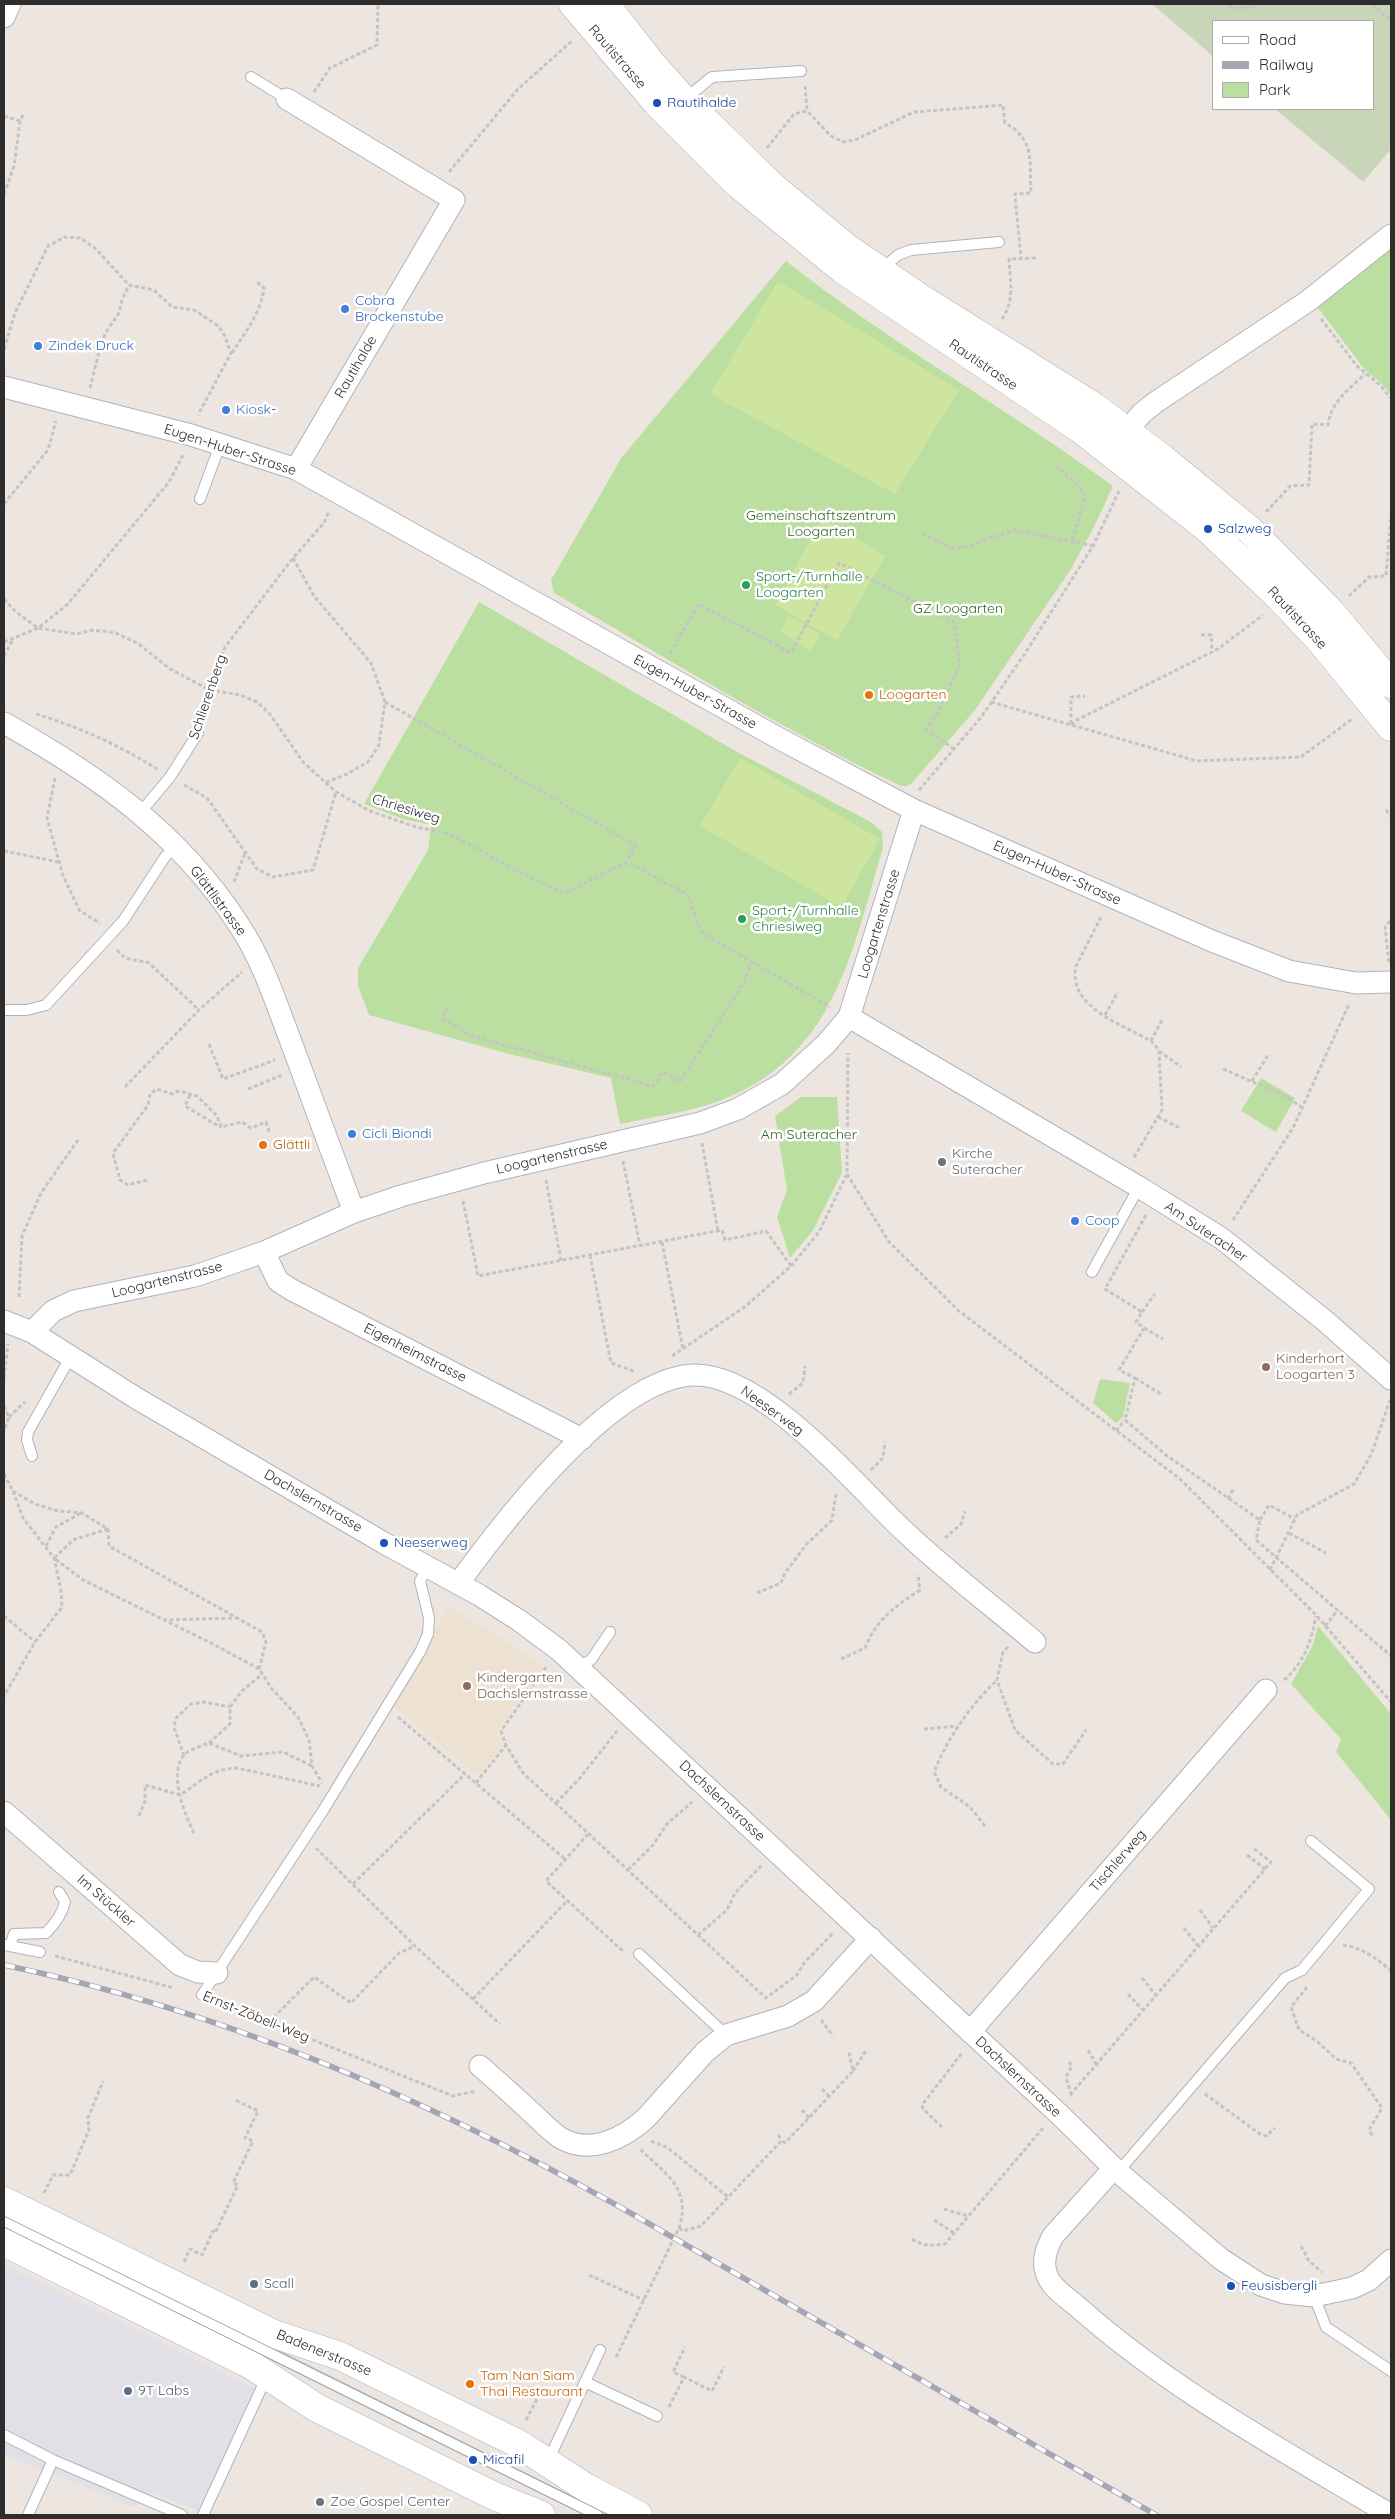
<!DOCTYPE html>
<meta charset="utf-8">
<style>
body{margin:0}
#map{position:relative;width:1395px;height:2519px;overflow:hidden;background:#ede6e0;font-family:Quicksand,sans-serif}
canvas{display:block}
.frame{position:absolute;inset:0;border:5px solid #2d2d2d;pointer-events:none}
.legend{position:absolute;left:1212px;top:20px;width:162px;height:90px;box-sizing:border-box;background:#fff;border:1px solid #ababab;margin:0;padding:6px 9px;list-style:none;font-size:15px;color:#2d2d2d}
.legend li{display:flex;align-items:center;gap:10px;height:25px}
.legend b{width:25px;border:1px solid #ababab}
</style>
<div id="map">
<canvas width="1395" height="2519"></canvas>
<div class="frame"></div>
<ul class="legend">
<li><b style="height:6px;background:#fff"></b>Road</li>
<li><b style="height:6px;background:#a3a7b5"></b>Railway</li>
<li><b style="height:14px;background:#bbdfa1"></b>Park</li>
</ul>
</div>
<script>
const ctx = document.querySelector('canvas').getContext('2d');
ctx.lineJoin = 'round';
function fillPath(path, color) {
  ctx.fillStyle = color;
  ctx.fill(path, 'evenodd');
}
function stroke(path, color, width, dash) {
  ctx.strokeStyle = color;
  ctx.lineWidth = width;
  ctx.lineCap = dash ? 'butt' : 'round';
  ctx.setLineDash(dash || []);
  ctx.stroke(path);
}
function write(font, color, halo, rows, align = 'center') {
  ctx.font = font + ' Quicksand,sans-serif';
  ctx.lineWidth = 5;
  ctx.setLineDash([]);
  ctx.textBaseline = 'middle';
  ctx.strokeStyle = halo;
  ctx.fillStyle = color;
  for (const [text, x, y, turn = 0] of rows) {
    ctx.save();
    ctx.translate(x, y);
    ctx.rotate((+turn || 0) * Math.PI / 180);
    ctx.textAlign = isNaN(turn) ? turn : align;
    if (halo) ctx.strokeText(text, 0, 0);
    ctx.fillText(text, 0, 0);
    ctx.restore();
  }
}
fillPath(new Path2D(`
 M 4,2265 L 255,2389 L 199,2511 L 152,2492 L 133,2507 L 4,2454 Z`), '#e1e0e6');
fillPath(new Path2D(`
 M 448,1606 L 544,1665 L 497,1730 L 503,1744 L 478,1776 L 393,1706 Z`), '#ede2d1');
fillPath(new Path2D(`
 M 1391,242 L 1391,394 L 1380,382 L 1365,370 L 1315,304 Z
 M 786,261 C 890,343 1006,408 1113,486 L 1095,525 L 1071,569 L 975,710 L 912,783 L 907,786 L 901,786 C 781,729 668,659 554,593 L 551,580 L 622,457 Z
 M 479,602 L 739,753 L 871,822 L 882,832 L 883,848 C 851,954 834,1060 716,1102 C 685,1113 652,1117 620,1124 L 611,1078 L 509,1054 L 369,1015 L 358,986 L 358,968 L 428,850 L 431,825 L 403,819 L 364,804 Z
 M 1261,1078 L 1295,1098 L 1276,1132 L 1241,1111 Z
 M 801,1097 L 837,1097 L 842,1173 L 812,1232 L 790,1258 L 777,1217 L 787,1190 L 775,1116 Z
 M 1100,1379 L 1130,1383 L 1123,1417 L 1116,1423 L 1093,1403 Z
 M 1318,1626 L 1391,1714 L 1391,1820 L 1336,1752 L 1341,1739 L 1291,1684 L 1313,1645 Z`), '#bbdfa1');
fillPath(new Path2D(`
 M 1152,4 L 1391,4 L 1391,149 L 1363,182 L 1275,109 L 1374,109 L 1374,21 L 1214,21 L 1214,57 Z`), '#c9d5b9');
fillPath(new Path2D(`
 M 778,281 L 959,390 L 895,494 L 710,394 Z
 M 822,518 L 885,556 L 837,640 L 775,605 Z
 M 789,616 L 820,634 L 810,651 L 780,631 Z
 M 740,758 L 880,839 L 841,907 L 700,826 Z`), '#cde59e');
const lane = new Path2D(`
 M 251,77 L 287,99
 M 685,99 L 712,77 L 801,71
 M 882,269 L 898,255 L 911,250 L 999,242
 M 200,499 L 220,445
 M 140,813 L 170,777 L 198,733
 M 4,1010 L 27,1010 L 46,1005 L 123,921 L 165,857 L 176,846
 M 1092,1272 L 1139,1187
 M 32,1456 L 27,1440 L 28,1432 L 71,1356
 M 577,1667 L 591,1660 L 610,1632
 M 5,1945 L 40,1952
 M 10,1946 L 14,1934 L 46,1933 C 55,1924 62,1915 65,1902 L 59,1892
 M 639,1954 L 726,2035
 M 202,1995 L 324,1809 L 420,1652 L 428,1634 L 429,1618 L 420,1581 L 427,1568
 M 1118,2172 L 1285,1978 L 1302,1970 L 1369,1889 L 1311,1841
 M 4,2221 L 597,2515
 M 1314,2296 L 1326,2327 L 1391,2371
 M 585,2382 L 657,2416
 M 4,2435 L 53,2460 L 182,2515
 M 548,2461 L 600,2350
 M 28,2515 L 53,2460
 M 203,2515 L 262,2387`);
const street = new Path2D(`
 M 4,17 L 10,4
 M 287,99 L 454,200 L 296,469
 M 4,387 L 191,435 L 296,469 L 780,739 L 914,810 L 1212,941 L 1289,971 L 1356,983 L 1391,982
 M 1126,432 L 1142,413 L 1156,402 L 1308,301 L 1391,235
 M 4,723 C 98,776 179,832 239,925 C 263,961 276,1003 291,1042 C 312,1099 333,1156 354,1212
 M 849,1017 L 1139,1187 L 1221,1238 L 1324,1320 L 1391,1379
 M 264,1252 L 278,1281 L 292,1290 L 582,1439
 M 4,1321 L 32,1332 L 136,1398 L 384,1543 L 479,1595 L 520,1621 L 559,1650 L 1059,2114 L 1118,2172 L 1221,2259 L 1261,2285 L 1285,2293 L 1314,2296 L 1352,2288 L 1369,2280 L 1391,2260
 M 32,1332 L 53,1311 L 74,1301 L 195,1276 L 264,1252 L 354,1212 L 401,1196 L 484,1173 L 700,1123 L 738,1109 L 782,1084 L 826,1044 L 849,1017 L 914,810
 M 458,1584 C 503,1522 611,1379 693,1375 C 762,1372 856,1486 904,1531 C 945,1570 991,1605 1035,1642
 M 4,1812 L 180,1965 L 198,1972 L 217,1973
 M 970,2032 L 1266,1690
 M 480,2066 C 497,2081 514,2096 531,2112 C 540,2120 549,2130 559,2137 C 589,2156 623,2139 646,2118 L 705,2052 L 726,2035 L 788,2016 L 814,2001 L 871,1938
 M 1114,2168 L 1053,2236 C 1047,2247 1042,2259 1046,2272 C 1049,2287 1068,2298 1079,2308 C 1173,2391 1284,2451 1391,2515`);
const secondary = new Path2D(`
 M 573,4 L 657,103 L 739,185 L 842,269 L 1079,428 L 1208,529 L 1281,599 L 1318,638 L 1391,727
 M 605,4 L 651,63 L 684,100 L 773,187 L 847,248 L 919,297 L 1093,406 L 1163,459 L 1250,530 L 1330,611 L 1391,684
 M 4,2201 L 274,2334 L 340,2356 L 519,2444 L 585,2487 L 638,2515
 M 4,2242 L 251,2365 L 317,2408 L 494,2496 L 541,2515`);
stroke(lane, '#b0b3bc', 12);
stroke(street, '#b0b3bc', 23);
stroke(secondary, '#b0b3bc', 29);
stroke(new Path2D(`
 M 1222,4 L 1237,8 L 1253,7 L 1256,4
 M 1372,4 L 1391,21
 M 805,86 L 807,111
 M 314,92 L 330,68 L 377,45 L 378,4
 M 4,116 L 20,121 L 24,113
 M 767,148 L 794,114 L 807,111 L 831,136 L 843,142 L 855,140 L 914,112 L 1003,105 L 1005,123 C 1036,140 1029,162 1031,193 L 1015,194 L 1021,259
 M 449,172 L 518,89 L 573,40
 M 4,194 L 14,166 L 20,121
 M 1002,319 C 1015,301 1010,280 1009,259 L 1036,258
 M 1321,319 L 1357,366 L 1380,385 L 1391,398
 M 4,349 L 15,313 L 48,246 L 65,237 L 80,238 L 95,248 L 129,285 L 154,290 L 172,307 L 194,310 L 217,325 L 223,332 L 231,353 L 198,415
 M 232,353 C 245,332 261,313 264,288 L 257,282
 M 90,388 L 101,344 L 106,332 L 119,313 L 122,300 L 129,285
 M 1055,466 L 1078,484 L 1085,497 L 1072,541
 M 4,504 L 48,450 L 56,421
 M 1266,512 L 1290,486 L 1309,485 L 1312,424 L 1328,425 C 1331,402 1348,390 1365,374
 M 922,533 L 951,548 L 964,547 L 1014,530 L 1093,546
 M 293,558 L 314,596 L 371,663 L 385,702 L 379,745 L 368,762 L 345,775 L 324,783
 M 1349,596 L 1369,577 L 1386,576 L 1391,515
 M 4,599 L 16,612 L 38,628 L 76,634 L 93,630 L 116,633 L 139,644 L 170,669 L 210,690 L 240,695 L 257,702 L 269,713 L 304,763 L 336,792 L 370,811 L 416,827 L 450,834 L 514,869 L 564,893 L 627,862 L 688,895 L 701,932 L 830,1007
 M 1201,635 L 1211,635 L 1212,652
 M 4,642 L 38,628 L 67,605 L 169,482 L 183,455
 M 670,653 L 699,604 L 791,653 L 839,563 L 954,622 L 960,665 L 938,712 L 926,730 L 954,749
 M 4,656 L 13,639
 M 385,702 L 635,845 L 627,862
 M 991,702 L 1197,761 L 1301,757 L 1352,719
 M 36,714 C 79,727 119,745 157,769
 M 202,718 L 215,672 L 225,647 L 293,558 L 324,523 L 329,511
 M 1071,724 L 1071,697 L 1085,696
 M 1071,725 L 1077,720 L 1218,649 L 1263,615
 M 55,778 L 47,818 L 63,876 L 80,911 L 100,923
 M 184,785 L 207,798 L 257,869 L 273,877 L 313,870 L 336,792
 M 919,790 L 982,716 L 1024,655 L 1093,546 L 1119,491
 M 1386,810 L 1391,816
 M 4,851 L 59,862
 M 234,882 L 245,853
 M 1101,917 L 1076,966 C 1067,1007 1123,1025 1151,1041 L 1159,1050 L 1162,1110 L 1133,1159
 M 117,950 L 125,958 L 149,963 L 199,1010
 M 1389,962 L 1385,927 L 1391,920
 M 448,1007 L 442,1018 L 472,1036 L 653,1086 L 663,1072 L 680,1082 L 744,982 L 751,962
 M 1105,1015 L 1118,992
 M 1151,1041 L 1163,1018
 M 209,1044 L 223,1079 L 275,1060
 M 1159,1051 L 1181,1067
 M 1223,1069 L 1283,1095 L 1303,1108
 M 1252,1081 L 1268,1055
 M 125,1087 L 199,1010 L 242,972
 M 248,1089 L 282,1075
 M 190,1095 L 185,1106 L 220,1127
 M 1158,1117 L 1180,1128
 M 702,1143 L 718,1231
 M 623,1161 L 640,1246
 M 847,1174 L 889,1242 L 959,1311 L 1180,1479 L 1316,1615 L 1391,1702
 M 147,1180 L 128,1185 L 120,1180 L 113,1153 L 148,1105 L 150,1094 L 157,1089 L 172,1094 L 179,1091 L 197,1096 L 217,1116 L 221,1127 L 242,1122 L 251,1128 L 266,1122 L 270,1134
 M 546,1180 L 561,1261
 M 463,1201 L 478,1276 L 722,1230 L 725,1240 L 766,1231 L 791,1266
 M 1146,1215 L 1105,1289 L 1142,1312 L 1136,1322 L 1144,1328 L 1119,1370 L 1135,1378 L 1125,1420 L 1166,1455 L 1260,1520 L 1256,1540 L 1391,1656
 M 1233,1220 L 1293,1128 L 1349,1004
 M 662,1242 L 683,1349
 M 590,1255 L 611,1363 L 636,1372
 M 19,1297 L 22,1236 L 41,1193 L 78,1140
 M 1142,1312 L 1155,1294
 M 1144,1328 L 1163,1339
 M 672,1356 L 746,1306 L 791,1266 L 819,1232 L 847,1174 L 848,1053
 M 4,1378 L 8,1344
 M 1135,1378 L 1161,1394
 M 789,1394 L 803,1383 L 805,1366
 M 4,1406 L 9,1417 L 4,1431
 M 9,1417 L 25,1402
 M 1116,1431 L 1125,1420
 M 871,1470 L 883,1458 L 885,1442
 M 4,1474 L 13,1491 L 23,1518 L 54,1558 L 61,1590 L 62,1607 L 35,1642 L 4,1696
 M 13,1491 L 35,1504 L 58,1511 L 82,1513 L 108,1529 L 109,1546 L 262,1632 L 266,1642 L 259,1669
 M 1228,1499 L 1234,1488
 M 1260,1520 L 1269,1505 L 1295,1519
 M 108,1529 L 73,1540 L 54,1558 L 83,1580 L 213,1644 L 259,1669 L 272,1689 L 298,1717 L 309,1740 L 312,1766 L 322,1783
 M 1289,1533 L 1326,1553
 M 945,1538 L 961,1524 L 965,1511
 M 46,1546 L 56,1527 L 81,1513
 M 1270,1570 L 1297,1515 L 1354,1484 L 1371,1455 L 1390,1400
 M 757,1593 L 781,1583 L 785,1573 L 806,1545 L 832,1520 L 836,1493
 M 4,1616 L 35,1642
 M 163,1620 L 236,1618
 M 1325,1626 L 1338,1610
 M 1008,1647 L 1003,1652 L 997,1680 L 1015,1730 L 1053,1764 L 1063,1764 L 1086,1730
 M 841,1659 L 865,1648 C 877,1619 894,1607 920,1590 L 918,1574
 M 546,1667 L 501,1731 L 506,1745 L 523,1773 L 766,1998 L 797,1975 L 804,1963 L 833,1933
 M 1284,1680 C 1304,1663 1311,1642 1316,1616
 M 398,1717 L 565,1859
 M 924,1729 L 958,1726
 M 209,1743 L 230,1724 L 230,1707 L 242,1691 L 262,1674
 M 184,1756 L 174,1727 L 176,1718 L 191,1704 L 204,1702 L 230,1707
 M 476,1783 L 506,1745
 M 556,1803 L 580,1778 L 617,1731
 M 139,1816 L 145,1801 L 145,1785 L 180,1795 C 201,1782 210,1769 237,1768 L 320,1786
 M 985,1826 L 970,1807 L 941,1787 L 934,1772 C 948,1737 970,1706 997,1680
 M 194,1833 C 185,1815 168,1774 184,1755 C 190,1749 201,1746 209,1743 L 241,1756 L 283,1752 L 312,1766
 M 588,1834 L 546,1881 L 624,1952
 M 316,1848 L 415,1946 L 500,2024
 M 1247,1855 L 1265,1869
 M 628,1870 L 653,1845 L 667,1824 L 692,1802
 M 353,1884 L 465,1774
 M 1200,1910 L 1213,1928
 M 1184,1928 L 1198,1946
 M 698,1935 L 727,1910 L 735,1893 L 761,1866
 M 1343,1945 C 1361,1947 1378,1959 1391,1971
 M 55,1956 L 174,1988
 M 1142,1978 L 1155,1994
 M 1307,1987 L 1291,2007 L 1299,2030 L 1317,2041 L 1336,2059 L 1351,2063 L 1382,2108 L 1369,2130 L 1373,2137
 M 1128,1994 L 1142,2009
 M 473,1999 L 567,1901
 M 216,2001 L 453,2096 L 476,2091
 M 821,2020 L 833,2036
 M 269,2022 L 314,1977 L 351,2003 L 399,1953 L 415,1946
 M 1088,2050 L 1096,2064
 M 1069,2062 L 1072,2066 L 1066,2077 L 1071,2093
 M 853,2071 L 867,2049
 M 822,2089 L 829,2096
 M 1205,2094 L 1260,2134 L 1266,2136 L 1275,2128
 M 1070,2095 L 1271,1862 L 1253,1848
 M 802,2110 L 809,2118
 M 942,2127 L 923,2109 L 922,2105 L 962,2053
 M 778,2135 L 782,2140
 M 651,2141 L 668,2148 L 728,2197
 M 44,2193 L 53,2175 L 70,2175 L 89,2130 L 88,2118 L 103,2081
 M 944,2209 L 968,2216
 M 934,2220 L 954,2233
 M 679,2228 L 683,2231 L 701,2226 L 782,2140 L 785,2143 L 853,2071 L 849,2052
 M 912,2239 C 923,2246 932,2246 945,2244 L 1043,2128
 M 1301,2246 L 1309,2261 L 1322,2272
 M 184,2262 L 190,2249 L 202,2255 L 213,2231 L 215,2233 L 238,2185 L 233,2183 L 253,2141 L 245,2138 L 258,2111 L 235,2100
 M 589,2275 L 644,2300
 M 616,2357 L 679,2228 C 692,2188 665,2174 639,2148
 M 684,2377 L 673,2372 L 685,2347
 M 669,2407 L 684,2377 L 712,2391 L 724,2367
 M 526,2420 L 540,2393 L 528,2387`), '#c4c4c4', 3, [4, 2.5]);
stroke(lane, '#fff', 10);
stroke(street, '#fff', 21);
stroke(secondary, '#fff', 28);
stroke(new Path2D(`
 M 4,2216 L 609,2515
 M 4,2227 L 585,2515`), '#a3a7b5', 1);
const rail = new Path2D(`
 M 4,1965 C 224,2011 425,2098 620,2207 L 1156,2515`);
stroke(rail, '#a3a7b5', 5.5);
stroke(rail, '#fff', 4, [11]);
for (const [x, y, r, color] of [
 [657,103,5,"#1a4fb4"],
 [345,309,5,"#3f7fe0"],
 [38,346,5,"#3f7fe0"],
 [226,410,5,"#3f7fe0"],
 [1208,529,5,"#1a4fb4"],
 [746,585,5,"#2e9e5b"],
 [869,695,5,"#e8710a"],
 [742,919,5,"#2e9e5b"],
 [352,1134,5,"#3f7fe0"],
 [263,1145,5,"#e8710a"],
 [942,1162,5,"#6b7280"],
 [1075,1221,5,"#3f7fe0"],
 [1266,1367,5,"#8d6e63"],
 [384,1543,5,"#1a4fb4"],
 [467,1686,5,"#8d6e63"],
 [254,2284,5,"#5c6f8a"],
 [1231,2286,5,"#1a4fb4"],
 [470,2384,5,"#e8710a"],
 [128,2391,5,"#5c6f8a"],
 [473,2460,5,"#1a4fb4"],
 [320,2502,5,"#6b7280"]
]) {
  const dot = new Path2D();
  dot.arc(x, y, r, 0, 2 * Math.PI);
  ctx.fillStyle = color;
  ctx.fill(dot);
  stroke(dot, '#fff', 2);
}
write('14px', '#2d2d2d', '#fff', [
 ["Rautistrasse",617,57,49],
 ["Rautistrasse",983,365,34],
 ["Rautihalde",356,367,-60],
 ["Eugen-Huber-Strasse",230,450,18],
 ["Rautistrasse",1297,618,47],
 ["Eugen-Huber-Strasse",695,692,29],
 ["Schlierenberg",208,697,-71],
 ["Chriesiweg",406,809,17],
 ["Eugen-Huber-Strasse",1057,873,24],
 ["Glättlistrasse",218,901,53],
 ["Loogartenstrasse",879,924,-73],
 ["Loogartenstrasse",552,1157,-13],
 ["Am Suteracher",1206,1232,34],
 ["Loogartenstrasse",167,1280,-14],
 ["Eigenheimstrasse",415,1353,27],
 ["Neeserweg",772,1411,36],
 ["Dachslernstrasse",313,1501,30],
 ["Dachslernstrasse",722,1801,43],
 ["Tischlerweg",1118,1861,-49],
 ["Im Stückler",106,1901,41],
 ["Ernst-Zöbeli-Weg",256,2017,22],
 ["Dachslernstrasse",1018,2077,43],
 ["Badenerstrasse",324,2353,22]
]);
write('14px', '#164399', '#fff', [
 ["Rautihalde",667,103],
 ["Salzweg",1218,529],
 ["Neeserweg",394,1543],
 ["Feusisbergli",1241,2286],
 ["Micafil",483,2460]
], 'left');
write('14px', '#366cbe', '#fff', [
 ["Cobra",355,301],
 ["Brockenstube",355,317],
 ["Zindek Druck",48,346],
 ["Kiosk-",236,410],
 ["Cicli Biondi",362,1134],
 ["Coop",1085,1221]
], 'left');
write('14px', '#346521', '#fff', [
 ["Gemeinschaftszentrum",821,516],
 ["Loogarten",821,532],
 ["GZ Loogarten",958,609],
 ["Am Suteracher",809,1135]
]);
write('14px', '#27864d', '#fff', [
 ["Sport-/Turnhalle",756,577],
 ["Loogarten",756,593],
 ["Sport-/Turnhalle",752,911],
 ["Chriesiweg",752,927]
], 'left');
write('14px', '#c56008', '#fff', [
 ["Loogarten",879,695],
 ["Glättli",273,1145],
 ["Tam Nan Siam",480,2376],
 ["Thai Restaurant",480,2392]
], 'left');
write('14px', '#5b616d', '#fff', [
 ["Kirche",952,1154],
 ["Suteracher",952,1170],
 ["Zoe Gospel Center",330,2502]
], 'left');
write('14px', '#785e54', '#fff', [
 ["Kinderhort",1276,1359],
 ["Loogarten 3",1276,1375],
 ["Kindergarten",477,1678],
 ["Dachslernstrasse",477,1694]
], 'left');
write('14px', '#4e5e75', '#fff', [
 ["Scall",264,2284],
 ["9T Labs",138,2391]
], 'left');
</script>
